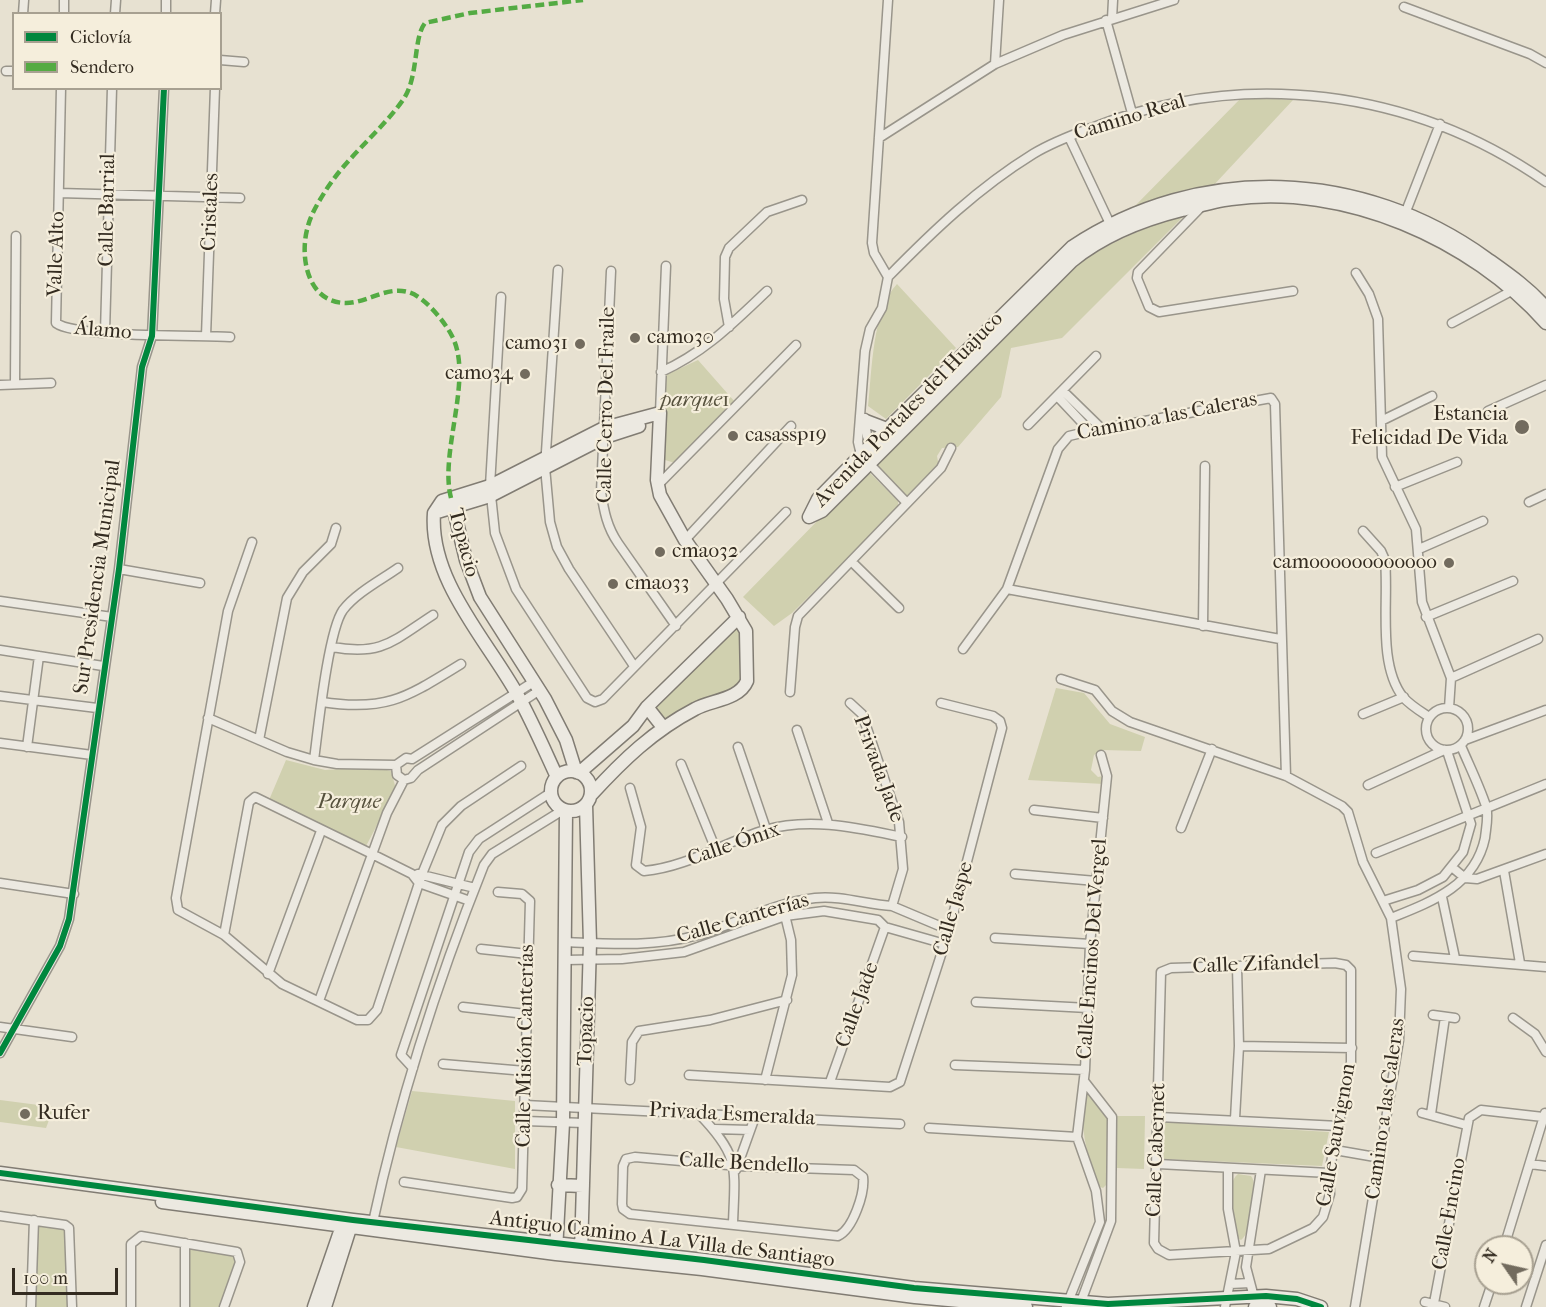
<!DOCTYPE html>
<meta charset="utf-8">
<style>
body{margin:0}
#map{position:relative;width:1546px;height:1307px;overflow:hidden;background:#e7e1d1;font-family:"IM FELL French Canon",serif}
canvas{display:block}
.legend{position:absolute;left:12px;top:12px;width:210px;height:78px;box-sizing:border-box;background:#f5eedc;border:2px solid #a7a091;margin:0;padding:8px 10px;list-style:none;font-size:18px;color:#332b20}
.legend li{display:flex;align-items:center;gap:12px;height:30px}
.legend b{width:30px;border:2px solid #a7a091}
.north{position:absolute;left:1474px;top:1235px;width:60px;height:60px;box-sizing:border-box;background:#f5eedc;border:2px solid #a7a091;border-radius:50%;rotate:304deg;font-size:16px;font-weight:700;line-height:24px;text-align:center;color:#332b20}
.north::after{content:'';display:block;margin:auto;width:21px;height:27px;background:#726b5e;clip-path:polygon(50% 0,100% 100%,50% 72%,0 100%)}
.scale{position:absolute;left:12px;top:1268px;width:106px;height:27px;box-sizing:border-box;border:3px solid #332b20;border-top:0;padding-left:8px;font-size:18px;line-height:21px;white-space:nowrap;color:#332b20;-webkit-text-stroke:4px #f5eedc;paint-order:stroke}
</style>
<div id="map">
<canvas width="1546" height="1307"></canvas>
<ul class="legend">
<li><b style="height:8px;background:#00873e"></b>Ciclovía</li>
<li><b style="height:8px;background:#54ab43"></b>Sendero</li>
</ul>
<div class="north">N</div>
<div class="scale">100 m</div>
</div>
<script>
const ctx = document.querySelector('canvas').getContext('2d');
ctx.lineJoin = 'round';
function fillPath(path, color) {
  ctx.fillStyle = color;
  ctx.fill(path, 'evenodd');
}
function stroke(path, color, width, dash) {
  ctx.strokeStyle = color;
  ctx.lineWidth = width;
  ctx.lineCap = dash ? 'butt' : 'round';
  ctx.setLineDash(dash || []);
  ctx.stroke(path);
}
function write(font, color, halo, rows, align = 'center') {
  ctx.font = font + ' "IM FELL French Canon",serif';
  ctx.lineWidth = 4.5;
  ctx.setLineDash([]);
  ctx.textBaseline = 'middle';
  ctx.strokeStyle = halo;
  ctx.fillStyle = color;
  for (const [text, x, y, turn = 0] of rows) {
    ctx.save();
    ctx.translate(x, y);
    ctx.rotate((+turn || 0) * Math.PI / 180);
    ctx.textAlign = isNaN(turn) ? turn : align;
    if (halo) ctx.strokeText(text, 0, 0);
    ctx.fillText(text, 0, 0);
    ctx.restore();
  }
}
fillPath(new Path2D(`
 M 1243,96 L 1293,100 L 1212,187 L 1162,197 L 1131,210 Z
 M 1186,214 L 1062,338 L 1011,348 L 1001,397 L 958,447 L 942,448 L 937,456 L 939,467 L 910,495 L 903,495 L 876,466 L 876,463 L 1067,272 C 1106,243 1141,229 1186,214 Z
 M 897,284 L 956,348 L 886,419 L 868,406 C 872,372 872,310 897,284 Z
 M 698,360 L 735,402 L 675,463 L 665,460 L 666,375 Z
 M 867,470 L 898,501 L 898,509 L 792,613 L 774,626 L 743,597 Z
 M 731,627 L 739,627 C 745,643 748,675 737,688 L 664,719 L 654,706 Z
 M 1056,688 L 1084,693 L 1110,724 L 1145,737 L 1141,751 L 1102,750 L 1094,755 L 1091,770 L 1098,777 L 1103,776 L 1104,784 L 1028,780 Z
 M 286,760 L 325,770 L 375,767 L 391,771 L 396,789 L 365,848 L 269,800 Z
 M 1088,1090 L 1109,1117 L 1107,1184 L 1103,1188 L 1098,1186 C 1088,1155 1076,1123 1088,1090 Z
 M 412,1091 L 515,1101 L 515,1169 L 396,1147 Z
 M 0,1100 L 54,1107 L 46,1128 L 0,1122 Z
 M 1117,1116 L 1145,1116 L 1144,1169 L 1117,1168 Z
 M 1165,1122 L 1329,1132 L 1322,1166 L 1163,1159 Z
 M 1238,1174 L 1251,1176 C 1259,1184 1252,1233 1241,1240 L 1236,1237 C 1233,1221 1224,1185 1238,1174 Z
 M 38,1225 L 67,1229 L 69,1307 L 35,1307 Z
 M 189,1246 L 235,1252 L 236,1258 L 220,1307 L 188,1307 Z`), '#d0d0af');
const street = new Path2D(`
 M 888,0 L 872,243 L 874,253 L 888,277 L 882,308 L 870,329 L 865,351 L 858,442 L 861,455 L 907,503
 M 1404,7 L 1530,54 L 1546,63
 M 23,14 L 24,0
 M 64,14 L 64,0
 M 115,14 L 116,0
 M 166,14 L 166,0
 M 215,14 L 216,0
 M 1112,19 L 1113,0
 M 1106,20 L 1132,113
 M 220,60 L 244,62
 M 995,64 L 999,0
 M 6,71 L 14,71
 M 61,88 L 56,323 C 76,338 199,335 230,337
 M 1069,137 L 1112,228
 M 879,138 L 995,64 L 1063,35 L 1174,0
 M 59,193 L 240,198
 M 1203,205 L 1138,272 L 1137,278 L 1149,307 L 1159,312 L 1293,291
 M 1403,219 L 1440,124
 M 558,270 L 545,467 L 550,522 L 557,547 L 569,569 L 634,666
 M 611,271 L 601,492 C 604,511 607,527 618,543 L 676,626
 M 1356,273 L 1369,294 L 1378,319 L 1382,457 L 1416,529 L 1422,602 L 1451,678 L 1449,708
 M 888,277 C 933,231 978,188 1033,154 C 1051,143 1072,135 1091,128 C 1243,67 1413,89 1546,182
 M 501,297 L 490,486 L 495,533 L 516,589 L 587,698 L 595,702 L 603,699 L 786,512
 M 1452,323 L 1517,288
 M 729,327 L 724,299 L 725,257 L 729,248 L 767,212 L 802,200
 M 105,332 L 112,88
 M 206,336 L 215,88
 M 661,372 C 705,352 732,324 767,291
 M 15,383 L 16,236
 M 0,385 L 51,383
 M 1063,391 L 1102,429
 M 1058,397 L 1090,431
 M 1488,411 L 1546,385
 M 660,413 L 666,266
 M 865,418 L 867,436 L 873,449
 M 1381,421 L 1432,396
 M 1028,425 L 1096,356
 M 657,486 L 796,345
 M 1395,487 L 1457,462
 M 1529,502 L 1546,494
 M 1363,531 L 1381,551 L 1385,560 C 1389,601 1377,664 1403,697 C 1410,705 1420,711 1429,717
 M 685,540 L 791,426
 M 252,542 L 228,611 L 176,898 L 178,910 L 224,935 L 282,984 L 357,1020 L 368,1020 L 377,1010 L 422,874 L 442,825 L 461,806 L 521,766
 M 1419,549 L 1483,521
 M 851,561 L 899,608
 M 119,569 L 200,583
 M 1007,589 L 1280,639
 M 0,601 L 112,617
 M 1426,617 L 1513,581
 M 1203,626 L 1205,466
 M 332,647 C 382,656 393,641 433,615
 M 963,649 L 1007,589 L 1058,449 L 1069,436 L 1090,431 L 1271,398 L 1275,404 L 1286,776
 M 0,650 L 103,666
 M 1451,678 L 1538,639
 M 1061,679 L 1095,690 L 1112,711 L 1130,722 L 1286,776 L 1342,806 L 1348,812 L 1363,862 L 1391,918 L 1401,989 L 1399,1040 L 1355,1307
 M 790,692 L 795,627 L 798,616 L 941,468 L 951,448
 M 0,696 L 97,708
 M 322,702 C 387,712 407,697 461,664
 M 850,703 L 862,714 L 899,822 L 903,869 L 892,906
 M1426 729a21 21 0 1 1 42 0a21 21 0 1 1-42 0Z
 M 1363,714 L 1404,697
 M 208,718 L 287,752 L 314,760 L 337,764 L 396,765 L 406,758 L 412,759 L 535,681
 M 797,730 L 828,823
 M 259,740 L 287,598 L 303,572 L 331,544 L 336,528
 M 1465,740 L 1546,710
 M 0,743 L 92,755
 M 27,747 L 39,656
 M 738,747 L 766,829
 M 314,760 C 318,730 328,631 343,610 C 356,593 381,580 398,568
 M 681,764 L 716,850
 M 396,765 L 397,775 L 404,780
 M 1368,785 L 1444,750
 M 630,788 L 641,827 L 636,865 L 644,871 C 688,867 724,842 765,830 C 810,817 857,828 902,837
 M 1034,810 L 1103,818
 M 1181,828 L 1212,749
 M 1376,853 L 1546,784
 M 1453,868 L 1465,878 L 1477,879 L 1546,854
 M 1504,871 L 1520,963
 M 418,874 L 475,888
 M 1015,874 L 1096,881
 M 0,883 L 74,894
 M 1442,897 L 1455,958
 M 1383,901 L 1418,890 L 1443,877 L 1463,852 L 1471,824 L 1447,751
 M 1391,918 C 1431,902 1475,886 1485,838 C 1486,828 1489,816 1486,806 C 1479,785 1469,765 1461,746
 M 224,935 L 249,802 L 255,797 L 372,854 L 412,874 L 419,883 L 470,901
 M 995,938 L 1090,944
 M 566,942 C 611,944 655,947 698,935 C 738,923 773,903 815,898 C 841,895 868,905 892,906 L 949,930
 M 481,949 L 528,954
 M 1413,956 L 1546,967
 M 565,960 L 622,959 L 684,952 L 785,916 L 824,911 L 878,920 L 885,927 L 945,944
 M 1335,963 L 1346,965 L 1351,970 L 1351,1062 L 1329,1173 L 1330,1194 L 1323,1217 L 1313,1228 L 1269,1249 L 1169,1255 L 1158,1249 L 1154,1243 L 1161,972 L 1171,968 Z
 M 268,974 L 321,831
 M 319,1001 L 387,813 L 404,780 L 411,778 L 418,770 L 540,690
 M 976,1002 L 1088,1008
 M 463,1007 L 526,1014
 M 1433,1015 L 1455,1018
 M 1513,1018 L 1535,1034 L 1546,1052
 M 0,1027 L 72,1037
 M 1239,1046 L 1352,1048
 M 0,1053 L 60,946 L 69,919 L 119,569 L 142,367 L 152,336 L 164,88
 M 443,1064 L 525,1071
 M 955,1065 L 1085,1070
 M 413,1068 L 401,1055 L 469,852 L 479,839 L 550,793
 M 689,1075 L 890,1087 L 900,1082 L 949,930 L 1002,728 L 1000,721 L 993,716 L 941,703
 M 630,1080 L 632,1042 L 639,1031 L 710,1020 L 787,1000
 M 765,1080 L 792,975 L 791,940 L 784,911
 M 830,1082 L 885,927
 M 525,1105 L 900,1124
 M 1422,1113 L 1466,1125
 M 699,1114 C 740,1156 735,1167 733,1223
 M 1431,1114 L 1445,1017
 M 1159,1117 L 1339,1126
 M 1235,1119 L 1239,1046 L 1237,967
 M 525,1121 L 584,1123
 M 929,1128 L 1077,1137
 M 715,1129 L 750,1130
 M 1335,1150 L 1381,1158
 M 635,1157 L 739,1166 L 854,1170 L 863,1177 C 865,1193 853,1229 838,1236 L 630,1214 L 623,1209 L 622,1204 L 623,1166 L 626,1159 Z
 M 1158,1164 L 1329,1173
 M 1530,1164 L 1546,1166
 M 736,1170 L 755,1117
 M 404,1182 L 512,1198 L 517,1197 L 522,1189 L 530,901 L 522,894 L 498,892
 M 0,1216 L 65,1225 L 69,1228 L 72,1307
 M 373,1222 C 399,1101 438,980 484,865 L 492,854 L 563,810
 M 185,1243 L 185,1307
 M 1504,1247 L 1545,1113
 M 1230,1284 L 1250,1283
 M 1255,1301 L 1246,1267 L 1261,1170
 M 1425,1302 L 1445,1307
 M 1434,1303 L 1469,1118 L 1481,1110 L 1543,1117
 M 31,1307 L 34,1220
 M 131,1307 L 131,1244 L 141,1236 L 237,1252 L 240,1262 L 224,1307
 M 1066,1307 L 1100,1222 L 1096,1191 L 1077,1137 L 1085,1070 L 1090,944 L 1107,776 L 1101,755
 M 1079,1307 L 1111,1221 L 1112,1117 L 1084,1081
 M 1225,1307 L 1236,1252 L 1228,1209 L 1228,1169
 M 1484,1307 L 1492,1283
 M 1526,1307 L 1546,1245`);
const secondary = new Path2D(`
 M 866,421 L 887,429
 M 451,498 L 466,560 L 480,597 L 545,699 L 566,740 L 576,772
 M 434,513 L 490,496 L 605,437 L 639,426
 M 809,517 L 818,499 L 861,455 L 1072,247 C 1201,162 1362,169 1486,258 C 1507,273 1529,288 1546,308
 M 809,517 L 822,511 L 1072,261 C 1104,235 1142,220 1182,210 C 1198,206 1215,201 1231,199 C 1344,183 1471,239 1546,323
 M 647,707 L 662,726
 M551 791a20 20 0 1 1 40 0a20 20 0 1 1-40 0Z
 M 579,773 L 633,726 L 647,707 L 739,617
 M 557,777 C 544,749 532,721 517,694 C 487,640 429,580 434,513 L 442,501 L 490,486 L 604,428 L 660,413 L 657,480 L 660,495 L 685,540 L 727,599 L 746,631 L 747,681 C 739,700 711,700 695,709 C 653,731 623,760 591,795
 M 0,1173 L 353,1220 L 704,1260 L 914,1288 L 1108,1304 L 1266,1296 L 1297,1299 L 1321,1307
 M 558,1185 L 583,1186
 M 162,1202 L 556,1254 L 702,1269 L 915,1297 L 1026,1307
 M 556,1251 L 563,1123 L 566,811
 M 581,1252 L 590,943 L 586,805
 M 314,1307 L 343,1223
 M 325,1307 L 352,1222
 M 1255,1307 L 1270,1307`);
stroke(street, '#99958b', 11);
stroke(secondary, '#817c73', 15);
stroke(street, '#ece9e1', 8);
stroke(secondary, '#ece9e1', 12);
stroke(new Path2D(`
 M 451,498 C 439,452 474,378 452,336 C 445,322 424,296 408,292 C 386,286 367,303 346,303 C 307,303 299,256 308,226 C 311,214 319,201 326,190 C 347,157 380,132 403,100 C 419,77 413,38 425,23 L 470,13 L 583,0`), '#54ab43', 4.5, [9, 4.5]);
stroke(new Path2D(`
 M 0,1053 L 60,946 L 69,919 L 119,569 L 142,367 L 152,336 L 164,88
 M 0,1173 L 353,1220 L 704,1260 L 914,1288 L 1108,1304 L 1266,1296 L 1297,1299 L 1321,1307`), '#00873e', 6);
for (const [x, y, r, color] of [
 [635,338,6,"#726b5e"],
 [580,344,6,"#726b5e"],
 [525,374,6,"#726b5e"],
 [1522,427,8,"#726b5e"],
 [733,436,6,"#726b5e"],
 [660,552,6,"#726b5e"],
 [1449,563,6,"#726b5e"],
 [613,584,6,"#726b5e"],
 [25,1114,6,"#726b5e"]
]) {
  const dot = new Path2D();
  dot.arc(x, y, r, 0, 2 * Math.PI);
  ctx.fillStyle = color;
  ctx.fill(dot);
  stroke(dot, '#f5eedc', 2);
}
write('21px', '#332b20', '#f5eedc', [
 ["Camino Real",1130,118,-17],
 ["Calle Barrial",108,210,-89],
 ["Cristales",211,212,-88],
 ["Valle Alto",57,254,-88],
 ["Álamo",103,331,5],
 ["Calle Cerro Del Fraile",607,405,-89],
 ["Avenida Portales del Huajuco",909,410,-46],
 ["Camino a las Caleras",1167,417,-11],
 ["Topacio",463,543,75],
 ["Sur Presidencia Municipal",98,577,-82],
 ["Privada Jade",878,769,70],
 ["Calle Ónix",734,845,-19],
 ["Calle Jaspe",954,909,-74],
 ["Calle Canterías",743,919,-16],
 ["Calle Encinos Del Vergel",1093,949,-86],
 ["Calle Zifandel",1256,965,-2],
 ["Calle Jade",858,1005,-70],
 ["Topacio",587,1031,-88],
 ["Calle Misión Canterías",526,1046,-89],
 ["Camino a las Caleras",1386,1109,-82],
 ["Privada Esmeralda",732,1115,3],
 ["Calle Sauvignon",1337,1135,-80],
 ["Calle Cabernet",1157,1150,-88],
 ["Calle Bendello",744,1164,3],
 ["Calle Encino",1450,1214,-80],
 ["Antiguo Camino A La Villa de Santiago",662,1240,7]
]);
write('21px', '#332b20', '#f5eedc', [
 ["camo30",647,338],
 ["camo31",568,344,"right"],
 ["camo34",513,374,"right"],
 ["Estancia",1508,415,"right"],
 ["Felicidad De Vida",1508,439,"right"],
 ["casassp19",745,436],
 ["cmao32",672,552],
 ["camoooooooooooo",1437,563,"right"],
 ["cmao33",625,584],
 ["Rufer",37,1114]
], 'left');
write('italic 21px', '#56513d', '#f5eedc', [
 ["parque1",695,401],
 ["Parque",349,803]
]);
</script>
